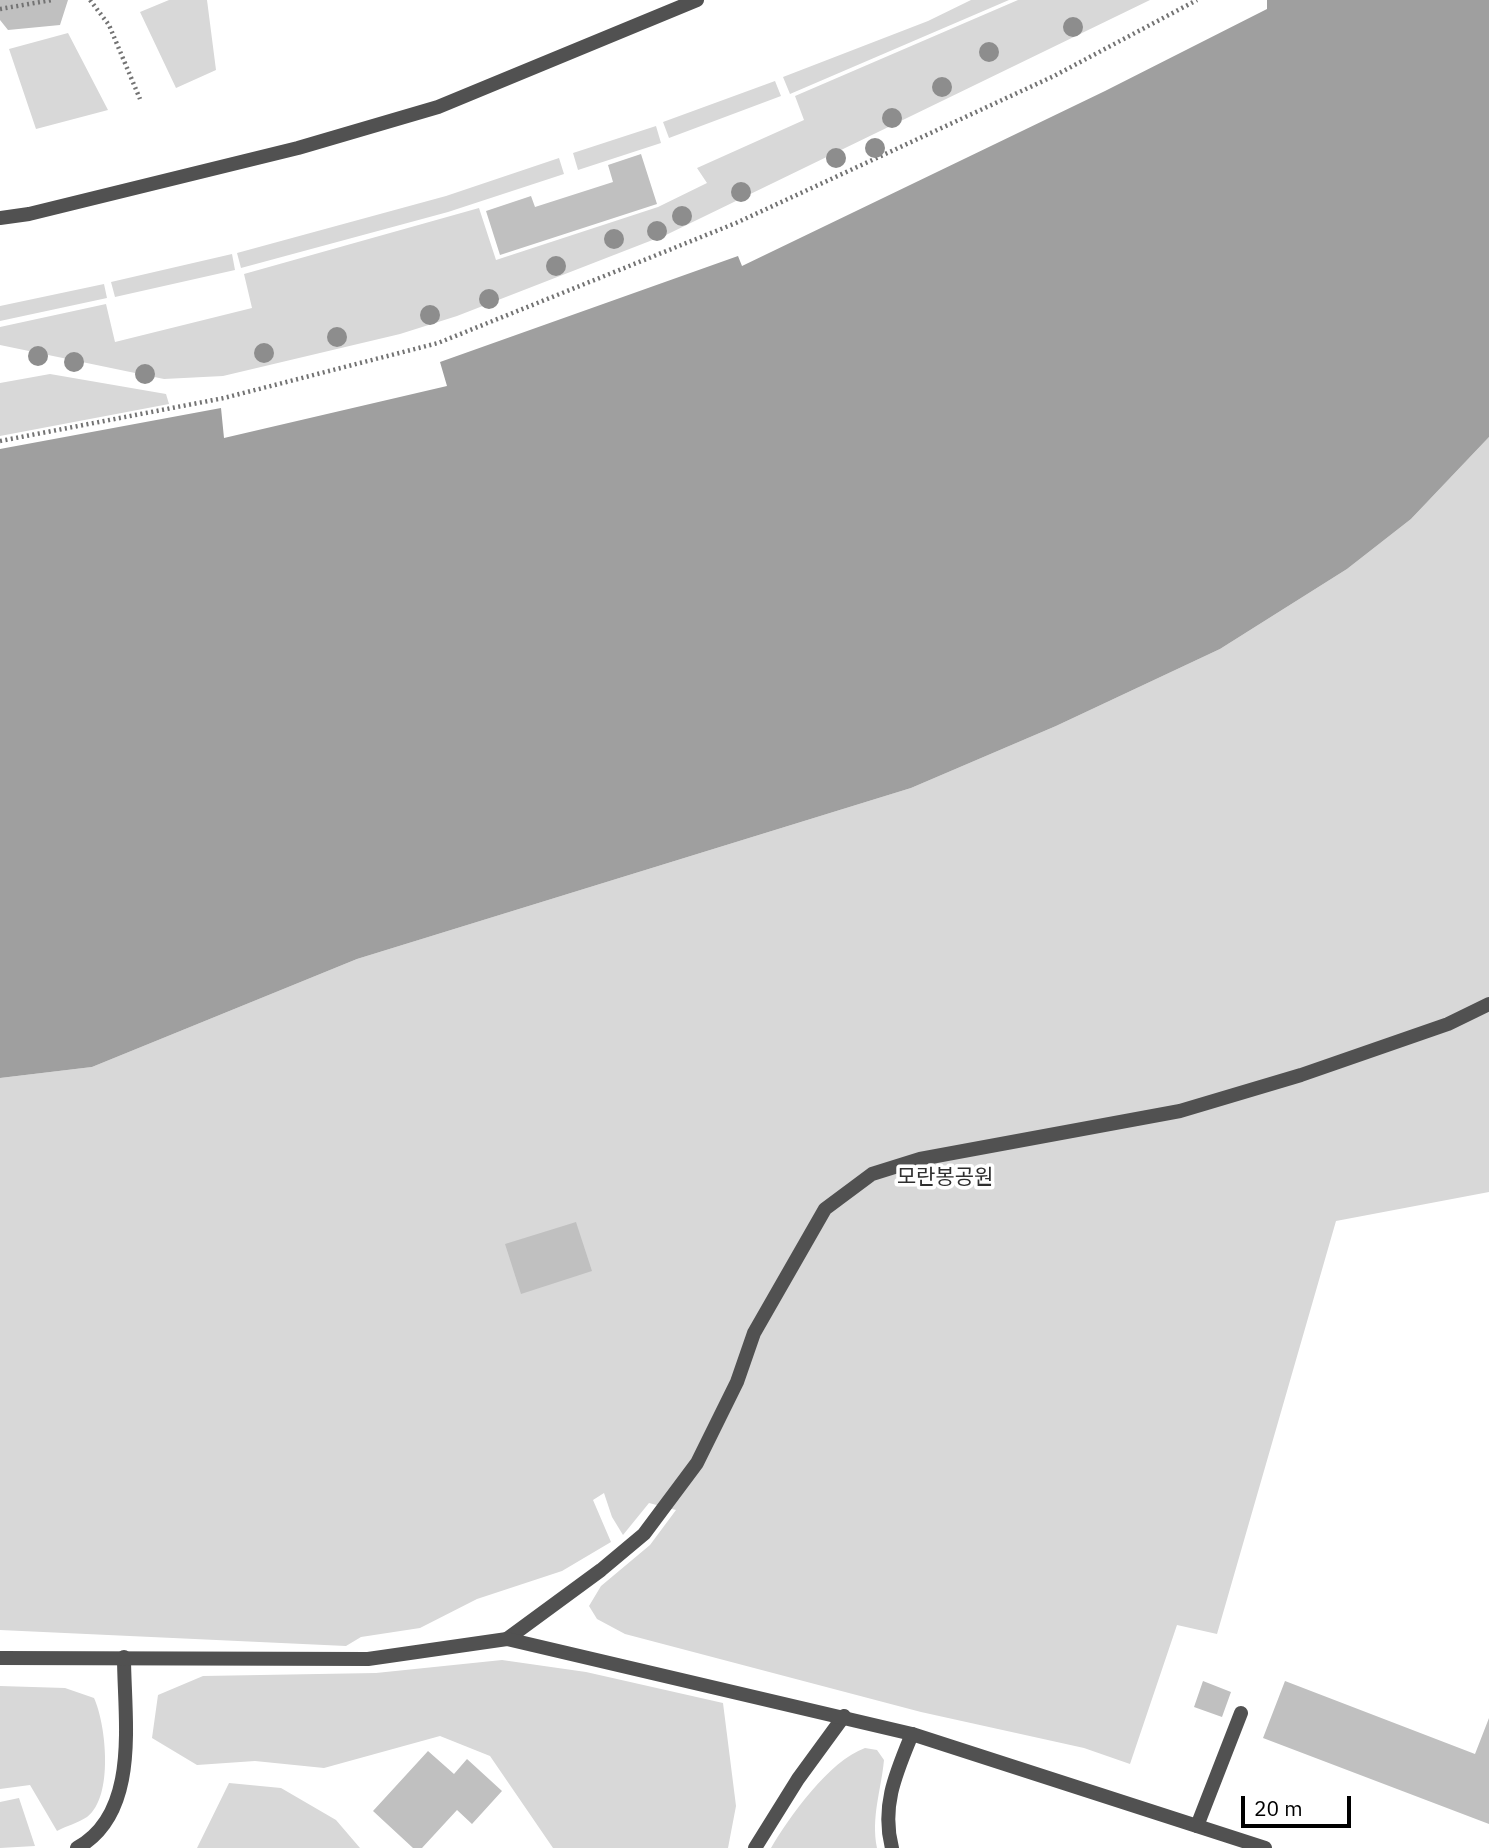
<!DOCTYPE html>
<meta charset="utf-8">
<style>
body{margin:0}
#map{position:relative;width:1489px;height:1848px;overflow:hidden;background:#fff;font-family:"IBM Plex Sans",sans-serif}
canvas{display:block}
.scale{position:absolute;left:1241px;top:1796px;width:110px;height:32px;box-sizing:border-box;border:4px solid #000;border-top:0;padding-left:9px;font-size:21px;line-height:24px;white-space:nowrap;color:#000;-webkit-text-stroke:5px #fff;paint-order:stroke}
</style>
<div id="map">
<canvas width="1489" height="1848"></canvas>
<div class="scale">20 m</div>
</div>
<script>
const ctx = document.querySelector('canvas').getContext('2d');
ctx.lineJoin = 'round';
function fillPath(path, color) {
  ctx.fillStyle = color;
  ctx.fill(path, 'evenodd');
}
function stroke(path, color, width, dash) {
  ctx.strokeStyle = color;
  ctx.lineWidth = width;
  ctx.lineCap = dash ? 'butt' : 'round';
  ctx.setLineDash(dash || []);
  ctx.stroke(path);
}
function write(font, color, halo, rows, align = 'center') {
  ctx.font = font + ' "IBM Plex Sans","Noto Sans KR",sans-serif';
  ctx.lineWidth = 7;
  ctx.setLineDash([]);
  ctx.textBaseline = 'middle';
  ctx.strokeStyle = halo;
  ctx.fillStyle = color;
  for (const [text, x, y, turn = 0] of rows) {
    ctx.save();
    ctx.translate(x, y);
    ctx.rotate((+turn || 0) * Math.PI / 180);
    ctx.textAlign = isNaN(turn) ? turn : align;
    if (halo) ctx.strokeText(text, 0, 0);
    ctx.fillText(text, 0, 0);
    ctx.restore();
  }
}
fillPath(new Path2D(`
 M 169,0 L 207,0 L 216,70 L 176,88 L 140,12 Z
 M 971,0 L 1009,0 L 790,94 L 783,77 L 928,21 Z
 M 1018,0 L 1150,0 L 668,234 L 457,316 L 400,334 L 223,376 L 164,379 L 0,345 L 0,327 L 106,304 L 115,342 L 252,308 L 244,274 L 479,208 L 496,260 L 658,207 L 707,183 L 697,168 L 804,120 L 795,96 Z
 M 68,33 L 108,110 L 36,129 L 9,49 Z
 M 775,81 L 781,96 L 669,138 L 663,122 Z
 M 656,126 L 661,143 L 578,170 L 573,153 Z
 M 559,158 L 564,174 L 448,212 L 241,268 L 237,253 L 446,196 Z
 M 232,254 L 235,270 L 115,297 L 111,282 Z
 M 104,284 L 107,298 L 0,321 L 0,306 Z
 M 50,374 L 166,394 L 169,404 L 0,436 L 0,383 Z
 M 1489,437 L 1489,1192 L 1336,1221 L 1217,1634 L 1177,1625 L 1130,1764 L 1084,1748 L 921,1712 L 625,1634 L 597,1619 L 589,1606 L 601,1586 L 650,1545 L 676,1510 L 649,1503 L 623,1535 L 612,1517 L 604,1493 L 593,1500 L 611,1542 L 562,1571 L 477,1599 L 420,1628 L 361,1637 L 346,1646 L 0,1630 L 0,1078 L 92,1067 L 357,959 L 911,788 L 1056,726 L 1220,649 L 1347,569 L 1411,519 Z
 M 502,1660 L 586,1672 L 723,1703 L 736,1806 L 728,1848 L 553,1848 L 490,1756 L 440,1736 L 324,1768 L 255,1761 L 197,1765 L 152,1738 L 158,1695 L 203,1676 L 376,1673 Z
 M 0,1686 L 65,1688 L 94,1698 C 106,1724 114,1797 87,1817 C 78,1823 66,1826 57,1831 L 30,1785 L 0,1789 Z
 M 865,1748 L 877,1750 L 884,1760 C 881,1791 871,1817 877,1848 L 771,1848 C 790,1816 829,1761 865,1748 Z
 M 229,1783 L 281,1788 L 336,1820 L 360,1848 L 197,1848 Z
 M 19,1798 L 35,1846 L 0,1848 L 0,1802 Z`), '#d8d8d8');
fillPath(new Path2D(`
 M 1267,0 L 1489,0 L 1489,437 L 1411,519 L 1347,569 L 1220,649 L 1056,726 L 911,788 L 357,959 L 92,1067 L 0,1078 L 0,449 L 221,408 L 224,438 L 447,386 L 440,362 L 738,256 L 742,266 L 1105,91 L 1267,9 Z`), '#9f9f9f');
fillPath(new Path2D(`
 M 0,0 L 68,0 L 60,25 L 8,30 L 0,20 Z
 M 641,154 L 657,204 L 500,255 L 486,211 L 531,196 L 535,207 L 613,182 L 608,165 Z
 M 576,1222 L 592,1271 L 521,1294 L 505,1244 Z
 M 1203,1681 L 1231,1692 L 1222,1717 L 1194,1707 Z
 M 1285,1681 L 1475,1754 L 1489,1718 L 1489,1824 L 1263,1738 Z
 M 428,1751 L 454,1774 L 467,1759 L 502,1791 L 472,1824 L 457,1810 L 422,1848 L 413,1848 L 373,1811 Z`), '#c0c0c0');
stroke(new Path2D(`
 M 90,0 L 109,25 L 140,99
 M 0,9 L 52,0
 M 0,441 L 224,398 L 438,343 L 736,223 L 1054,76 L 1197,0`), '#737373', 4.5, [2, 3.5]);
stroke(new Path2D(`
 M 507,1639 L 601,1570 L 644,1534 L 697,1463 L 737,1382 L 754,1333 L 825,1209 L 872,1174 L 920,1159 L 1180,1111 L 1301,1075 L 1448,1024 L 1489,1004
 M 1197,1826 L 1241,1713
 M 77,1848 C 141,1813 124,1718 124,1657
 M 755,1848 L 798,1779 L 844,1716
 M 892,1848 C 881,1806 896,1773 912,1734`), '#515151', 14);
stroke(new Path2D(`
 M 0,1658 L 368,1659 L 507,1639 L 912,1734 L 1265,1848`), '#515151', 14);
stroke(new Path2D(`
 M 0,218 L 29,214 L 298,148 L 438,107 L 697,0`), '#515151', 14);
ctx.fillStyle = '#8d8d8d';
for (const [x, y] of [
 [1073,27],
 [989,52],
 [942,87],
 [892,118],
 [875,148],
 [836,158],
 [741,192],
 [682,216],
 [657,231],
 [614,239],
 [556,266],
 [489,299],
 [430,315],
 [337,337],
 [264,353],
 [38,356],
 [74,362],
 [145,374]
]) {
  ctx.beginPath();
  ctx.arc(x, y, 10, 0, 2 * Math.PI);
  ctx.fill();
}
write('21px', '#2f2f2f', '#fff', [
 ["모란봉공원",945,1178]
]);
</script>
